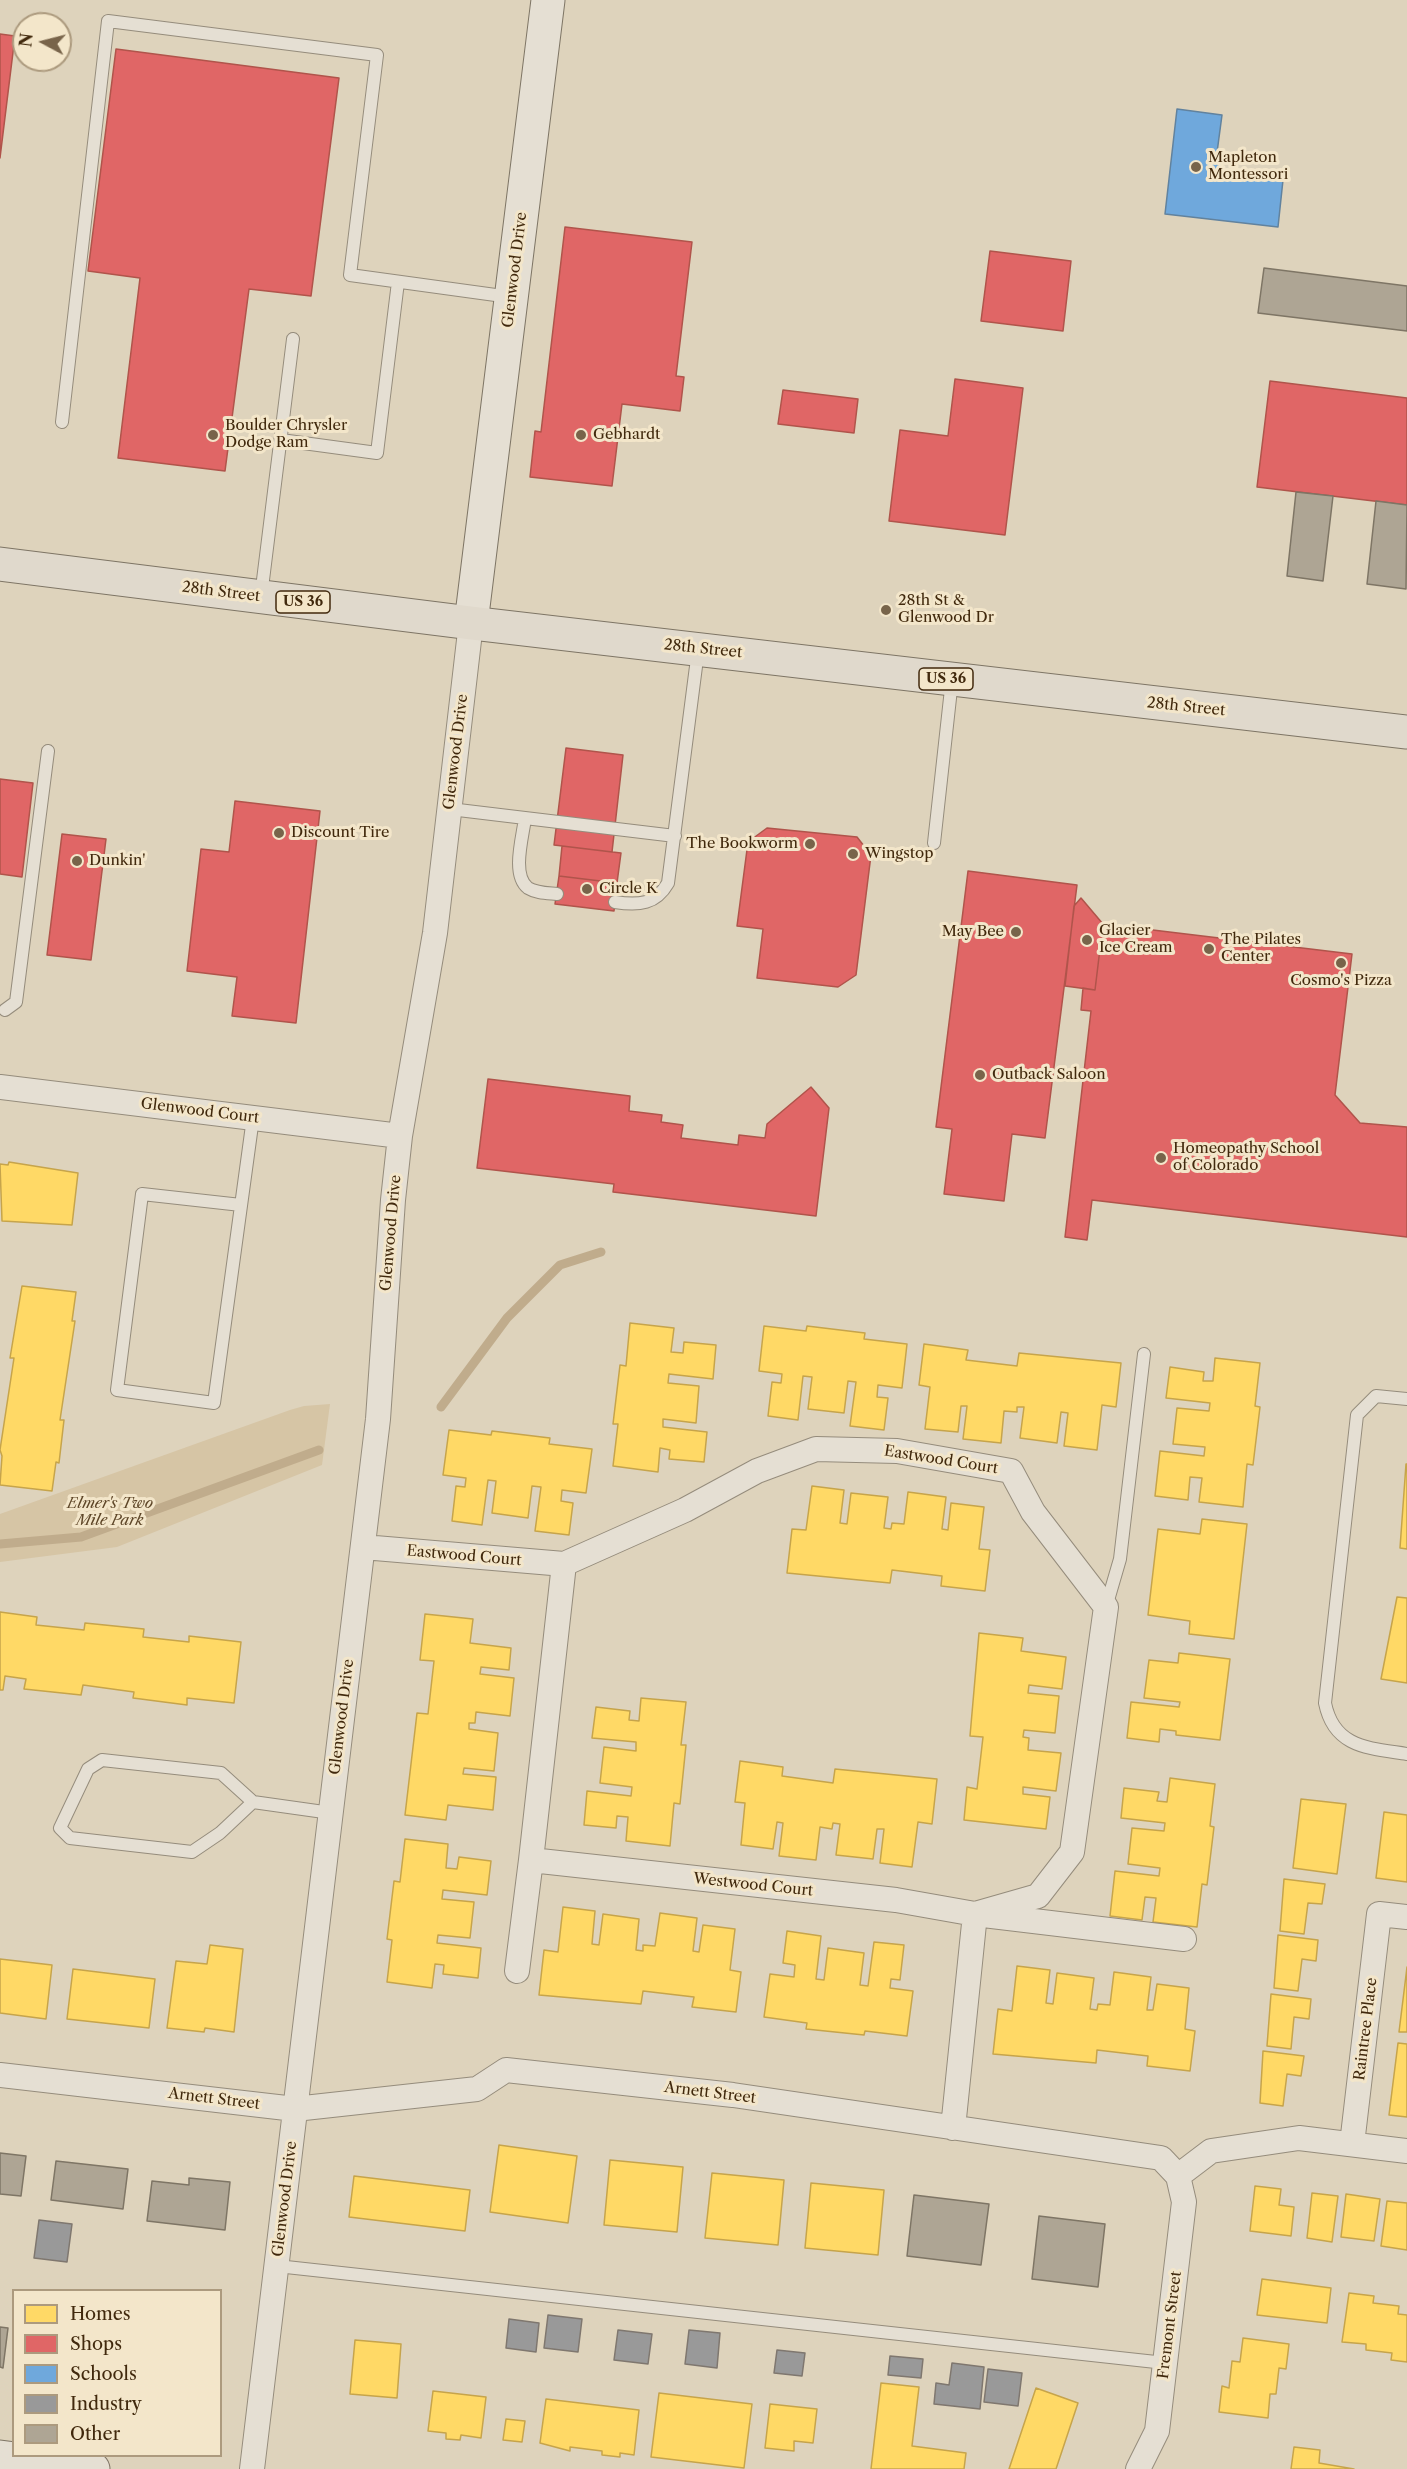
<!DOCTYPE html>
<style>
body{margin:0}
#map{position:relative;width:1407px;height:2469px;overflow:hidden;background:#ded3bc;font-family:"Libre Caslon Text",serif}
canvas{display:block}
.legend{position:absolute;left:12px;top:2289px;width:210px;height:168px;box-sizing:border-box;background:#f3e6ca;border:2px solid #ac9a7e;margin:0;padding:8px 10px;list-style:none;font-size:18px;color:#41290d}
.legend li{display:flex;align-items:center;gap:12px;height:30px}
.legend b{width:30px;border:2px solid #ac9a7e}
.north{position:absolute;left:12px;top:12px;width:60px;height:60px;box-sizing:border-box;background:#f3e6ca;border:2px solid #ac9a7e;border-radius:50%;rotate:277deg;font-size:16px;font-weight:700;line-height:24px;text-align:center;color:#41290d}
.north::after{content:'';display:block;margin:auto;width:21px;height:27px;background:#78644a;clip-path:polygon(50% 0,100% 100%,50% 72%,0 100%)}
</style>
<div id="map">
<canvas width="1407" height="2469"></canvas>
<ul class="legend">
<li><b style="height:16px;background:#ffd966"></b>Homes</li>
<li><b style="height:16px;background:#e06666"></b>Shops</li>
<li><b style="height:16px;background:#6fa8dc"></b>Schools</li>
<li><b style="height:16px;background:#999"></b>Industry</li>
<li><b style="height:16px;background:#aea594"></b>Other</li>
</ul>
<div class="north">N</div>
</div>
<script>
const ctx = document.querySelector('canvas').getContext('2d');
ctx.lineJoin = 'round';
function fillPath(path, color) {
  ctx.fillStyle = color;
  ctx.fill(path, 'evenodd');
}
function stroke(path, color, width, dash) {
  ctx.strokeStyle = color;
  ctx.lineWidth = width;
  ctx.lineCap = dash ? 'butt' : 'round';
  ctx.setLineDash(dash || []);
  ctx.stroke(path);
}
function write(font, color, halo, rows, align = 'center') {
  ctx.font = font + ' "Libre Caslon Text",serif';
  ctx.lineWidth = 6;
  ctx.setLineDash([]);
  ctx.textBaseline = 'middle';
  ctx.strokeStyle = halo;
  ctx.fillStyle = color;
  for (const [text, x, y, turn = 0] of rows) {
    ctx.save();
    ctx.translate(x, y);
    ctx.rotate((+turn || 0) * Math.PI / 180);
    ctx.textAlign = isNaN(turn) ? turn : align;
    if (halo) ctx.strokeText(text, 0, 0);
    ctx.fillText(text, 0, 0);
    ctx.restore();
  }
}
fillPath(new Path2D(`
 M 330,1404 L 322,1465 L 117,1547 L 0,1562 L 0,1514 L 290,1410 L 304,1406 Z`), '#d6c5a5');
const homes = new Path2D(`
 M 9,1162 L 78,1173 L 72,1225 L 2,1221 L 0,1164 L 8,1165 Z
 M 22,1286 L 76,1292 L 72,1321 L 75,1321 L 60,1420 L 64,1420 L 59,1463 L 56,1462 L 52,1491 L 0,1485 L 2,1456 L 0,1450 L 14,1358 L 10,1358 Z
 M 630,1323 L 674,1328 L 671,1352 L 683,1353 L 684,1342 L 716,1345 L 713,1379 L 669,1374 L 668,1383 L 699,1386 L 696,1423 L 663,1419 L 663,1427 L 707,1432 L 704,1462 L 669,1459 L 670,1450 L 660,1448 L 658,1472 L 613,1466 L 618,1424 L 613,1424 L 620,1365 L 626,1366 Z
 M 764,1326 L 806,1331 L 807,1326 L 865,1333 L 864,1339 L 907,1344 L 902,1388 L 878,1385 L 877,1397 L 888,1398 L 884,1430 L 850,1426 L 856,1382 L 848,1381 L 844,1413 L 808,1409 L 812,1377 L 803,1376 L 798,1420 L 768,1416 L 772,1382 L 781,1383 L 782,1374 L 759,1371 Z
 M 924,1344 L 968,1350 L 966,1360 L 1017,1366 L 1019,1353 L 1121,1363 L 1116,1407 L 1102,1405 L 1097,1450 L 1064,1446 L 1068,1413 L 1061,1412 L 1057,1443 L 1020,1438 L 1024,1407 L 1017,1407 L 1017,1412 L 1004,1411 L 1001,1443 L 963,1439 L 967,1406 L 961,1406 L 958,1432 L 925,1429 L 930,1387 L 919,1385 Z
 M 1215,1358 L 1260,1363 L 1255,1406 L 1260,1407 L 1253,1465 L 1247,1464 L 1243,1507 L 1199,1502 L 1202,1478 L 1190,1477 L 1188,1500 L 1155,1496 L 1160,1451 L 1204,1456 L 1205,1447 L 1173,1444 L 1177,1408 L 1209,1411 L 1210,1403 L 1166,1398 L 1170,1367 L 1204,1372 L 1203,1381 L 1213,1381 Z
 M 449,1430 L 491,1435 L 492,1431 L 550,1438 L 549,1444 L 592,1449 L 586,1493 L 562,1490 L 561,1501 L 573,1503 L 569,1535 L 535,1531 L 541,1487 L 532,1486 L 528,1518 L 492,1513 L 496,1481 L 488,1480 L 482,1525 L 452,1521 L 456,1486 L 465,1487 L 466,1478 L 443,1475 Z
 M 1406,1464 L 1407,1464 L 1407,1549 L 1400,1548 Z
 M 812,1486 L 844,1490 L 840,1523 L 847,1524 L 851,1493 L 888,1497 L 884,1528 L 891,1529 L 892,1523 L 904,1524 L 908,1492 L 946,1497 L 942,1529 L 948,1530 L 951,1503 L 984,1507 L 979,1549 L 990,1550 L 985,1591 L 941,1586 L 942,1576 L 892,1570 L 890,1583 L 787,1573 L 792,1529 L 806,1530 Z
 M 1202,1519 L 1247,1524 L 1234,1639 L 1189,1634 L 1190,1621 L 1148,1615 L 1158,1529 L 1200,1534 Z
 M 1397,1597 L 1407,1598 L 1407,1683 L 1381,1679 Z
 M 0,1612 L 37,1617 L 36,1625 L 84,1630 L 85,1623 L 144,1629 L 143,1637 L 189,1642 L 189,1636 L 241,1642 L 234,1703 L 187,1698 L 187,1705 L 133,1698 L 134,1692 L 83,1685 L 81,1695 L 24,1689 L 26,1679 L 5,1676 L 3,1690 L 0,1690 Z
 M 425,1614 L 473,1619 L 470,1643 L 511,1648 L 509,1670 L 481,1667 L 480,1674 L 514,1678 L 510,1716 L 476,1712 L 475,1723 L 469,1723 L 469,1729 L 498,1733 L 494,1771 L 464,1768 L 463,1774 L 496,1777 L 493,1810 L 448,1805 L 446,1820 L 405,1815 L 417,1713 L 428,1714 L 434,1661 L 420,1660 Z
 M 979,1633 L 1023,1638 L 1021,1651 L 1066,1657 L 1062,1689 L 1029,1685 L 1028,1693 L 1059,1696 L 1055,1733 L 1024,1730 L 1023,1737 L 1029,1738 L 1028,1750 L 1061,1753 L 1056,1791 L 1023,1787 L 1023,1794 L 1050,1797 L 1046,1829 L 964,1820 L 967,1787 L 977,1789 L 983,1737 L 970,1736 Z
 M 1179,1653 L 1230,1659 L 1220,1740 L 1176,1735 L 1176,1731 L 1160,1729 L 1159,1742 L 1127,1738 L 1131,1702 L 1179,1707 L 1180,1702 L 1144,1698 L 1149,1660 L 1178,1663 Z
 M 641,1698 L 686,1702 L 681,1745 L 686,1745 L 680,1804 L 674,1803 L 670,1846 L 626,1841 L 628,1817 L 617,1816 L 616,1828 L 584,1825 L 587,1791 L 631,1796 L 632,1787 L 600,1783 L 604,1747 L 636,1751 L 636,1742 L 592,1738 L 596,1707 L 630,1711 L 629,1720 L 639,1721 Z
 M 740,1761 L 783,1767 L 782,1776 L 833,1783 L 835,1769 L 937,1779 L 932,1824 L 918,1822 L 912,1867 L 880,1863 L 884,1829 L 877,1829 L 873,1859 L 836,1855 L 840,1824 L 833,1823 L 832,1829 L 820,1827 L 816,1860 L 779,1856 L 783,1823 L 777,1822 L 773,1849 L 741,1845 L 745,1803 L 735,1802 Z
 M 1170,1778 L 1215,1784 L 1210,1826 L 1214,1827 L 1207,1885 L 1202,1884 L 1197,1927 L 1153,1922 L 1156,1898 L 1145,1897 L 1142,1920 L 1110,1916 L 1115,1871 L 1159,1876 L 1160,1868 L 1128,1864 L 1132,1828 L 1164,1831 L 1165,1823 L 1121,1818 L 1124,1788 L 1159,1792 L 1157,1801 L 1167,1802 Z
 M 1301,1799 L 1346,1804 L 1337,1874 L 1293,1868 Z
 M 1384,1812 L 1407,1815 L 1407,1882 L 1376,1878 Z
 M 405,1839 L 448,1844 L 446,1868 L 457,1869 L 459,1857 L 491,1861 L 487,1895 L 443,1890 L 442,1899 L 474,1902 L 470,1938 L 438,1935 L 437,1943 L 481,1948 L 478,1978 L 443,1974 L 444,1965 L 435,1964 L 432,1988 L 387,1982 L 392,1940 L 387,1939 L 394,1881 L 400,1882 Z
 M 1284,1879 L 1325,1884 L 1322,1904 L 1308,1903 L 1304,1934 L 1280,1931 Z
 M 563,1907 L 595,1911 L 592,1944 L 599,1945 L 603,1914 L 639,1919 L 636,1950 L 643,1951 L 643,1945 L 655,1946 L 660,1913 L 697,1918 L 693,1951 L 699,1952 L 703,1925 L 735,1929 L 730,1970 L 741,1972 L 736,2012 L 692,2007 L 694,1997 L 643,1991 L 641,2004 L 539,1995 L 544,1950 L 558,1952 Z
 M 787,1931 L 821,1936 L 816,1979 L 824,1980 L 828,1948 L 864,1953 L 860,1985 L 868,1986 L 874,1942 L 904,1945 L 900,1980 L 891,1979 L 890,1988 L 913,1991 L 907,2036 L 865,2031 L 864,2035 L 806,2029 L 807,2023 L 764,2017 L 770,1974 L 794,1977 L 795,1965 L 783,1963 Z
 M 1278,1935 L 1318,1940 L 1316,1961 L 1302,1959 L 1298,1991 L 1274,1988 Z
 M 210,1945 L 243,1949 L 234,2032 L 205,2028 L 204,2032 L 167,2028 L 176,1961 L 207,1964 Z
 M 0,1959 L 52,1965 L 46,2019 L 0,2013 Z
 M 1017,1966 L 1050,1970 L 1046,2003 L 1053,2004 L 1057,1973 L 1094,1978 L 1090,2009 L 1097,2010 L 1098,2004 L 1110,2005 L 1114,1972 L 1151,1977 L 1147,2010 L 1153,2010 L 1157,1984 L 1189,1988 L 1185,2029 L 1195,2031 L 1190,2071 L 1147,2066 L 1148,2056 L 1097,2050 L 1096,2063 L 993,2054 L 998,2009 L 1012,2011 Z
 M 1407,1967 L 1407,2032 L 1399,2032 Z
 M 73,1969 L 155,1979 L 149,2028 L 67,2019 Z
 M 1271,1994 L 1311,1999 L 1309,2019 L 1294,2017 L 1291,2049 L 1267,2046 Z
 M 1398,2043 L 1407,2044 L 1407,2117 L 1389,2115 Z
 M 1263,2051 L 1304,2056 L 1301,2076 L 1287,2074 L 1283,2106 L 1260,2103 Z
 M 499,2145 L 577,2156 L 568,2223 L 490,2212 Z
 M 610,2160 L 683,2167 L 677,2232 L 604,2225 Z
 M 712,2173 L 784,2180 L 778,2245 L 705,2238 Z
 M 354,2176 L 470,2190 L 465,2231 L 349,2217 Z
 M 811,2183 L 884,2190 L 878,2255 L 805,2248 Z
 M 1255,2186 L 1281,2189 L 1279,2205 L 1294,2207 L 1291,2236 L 1250,2231 Z
 M 1312,2193 L 1338,2196 L 1332,2242 L 1307,2238 Z
 M 1346,2194 L 1380,2199 L 1374,2241 L 1341,2237 Z
 M 1387,2201 L 1407,2203 L 1407,2250 L 1381,2246 Z
 M 1262,2279 L 1331,2288 L 1327,2323 L 1257,2315 Z
 M 1349,2293 L 1374,2296 L 1373,2303 L 1399,2306 L 1398,2314 L 1407,2315 L 1407,2362 L 1391,2360 L 1392,2353 L 1366,2350 L 1366,2344 L 1342,2342 Z
 M 1243,2338 L 1289,2344 L 1286,2369 L 1279,2368 L 1276,2394 L 1270,2394 L 1268,2418 L 1219,2412 L 1222,2386 L 1229,2388 L 1232,2361 L 1240,2362 Z
 M 355,2340 L 401,2344 L 397,2398 L 350,2394 Z
 M 881,2383 L 919,2387 L 912,2446 L 966,2453 L 964,2469 L 871,2469 Z
 M 1036,2388 L 1078,2403 L 1056,2469 L 1009,2469 Z
 M 433,2391 L 486,2397 L 481,2438 L 461,2435 L 460,2440 L 446,2439 L 446,2433 L 428,2431 Z
 M 659,2393 L 752,2404 L 744,2468 L 651,2457 Z
 M 546,2399 L 639,2410 L 634,2455 L 620,2453 L 620,2457 L 602,2455 L 602,2451 L 570,2447 L 570,2451 L 540,2443 Z
 M 770,2404 L 817,2409 L 813,2443 L 794,2441 L 794,2451 L 765,2448 Z
 M 506,2419 L 525,2421 L 522,2442 L 503,2440 Z
 M 1294,2447 L 1320,2450 L 1319,2463 L 1354,2469 L 1291,2469 Z`);
fillPath(homes, '#ffd966');
stroke(homes, '#c6a44b', 1.5);
const shops = new Path2D(`
 M 0,34 L 15,36 L 0,158 Z
 M 116,49 L 339,78 L 311,296 L 249,289 L 225,471 L 118,458 L 140,278 L 88,271 Z
 M 565,227 L 692,242 L 676,376 L 684,377 L 680,411 L 622,404 L 612,486 L 530,477 L 535,431 L 541,432 Z
 M 990,251 L 1071,261 L 1063,331 L 981,321 Z
 M 955,379 L 1023,388 L 1005,535 L 889,521 L 900,430 L 948,436 Z
 M 1270,381 L 1407,398 L 1407,505 L 1257,487 Z
 M 783,390 L 858,399 L 854,433 L 778,424 Z
 M 566,748 L 623,755 L 612,852 L 554,845 Z
 M 0,779 L 33,783 L 22,877 L 0,874 Z
 M 235,801 L 320,811 L 296,1023 L 232,1016 L 237,977 L 187,971 L 201,849 L 229,852 Z
 M 767,828 L 857,837 L 871,855 L 856,975 L 838,987 L 757,978 L 763,929 L 737,926 L 748,842 Z
 M 62,834 L 106,839 L 91,960 L 47,955 Z
 M 562,846 L 621,853 L 617,883 L 559,876 Z
 M 968,871 L 1077,885 L 1045,1138 L 1012,1134 L 1004,1201 L 944,1194 L 952,1129 L 936,1127 Z
 M 559,876 L 617,883 L 614,911 L 555,904 Z
 M 1081,898 L 1103,924 L 1095,990 L 1065,986 L 1074,906 Z
 M 1103,924 L 1352,954 L 1335,1095 L 1360,1123 L 1407,1127 L 1407,1237 L 1092,1200 L 1087,1240 L 1065,1237 L 1091,1011 L 1081,1010 L 1083,988 L 1095,990 Z
 M 488,1079 L 630,1096 L 629,1111 L 662,1115 L 661,1122 L 683,1125 L 681,1138 L 738,1145 L 739,1135 L 765,1138 L 767,1124 L 811,1087 L 829,1108 L 816,1216 L 613,1192 L 614,1184 L 477,1168 Z`);
fillPath(shops, '#e06666');
stroke(shops, '#b0544b', 1.5);
const schools = new Path2D(`
 M 1177,109 L 1222,115 L 1216,160 L 1227,173 L 1283,180 L 1278,227 L 1165,214 Z`);
fillPath(schools, '#6fa8dc');
stroke(schools, '#61829e', 1.5);
const industry = new Path2D(`
 M 39,2220 L 72,2224 L 67,2262 L 34,2258 Z
 M 548,2315 L 582,2319 L 578,2352 L 544,2348 Z
 M 509,2319 L 539,2323 L 536,2352 L 506,2348 Z
 M 618,2330 L 652,2334 L 648,2364 L 614,2360 Z
 M 689,2330 L 720,2333 L 717,2368 L 685,2364 Z
 M 777,2350 L 805,2353 L 802,2376 L 774,2373 Z
 M 890,2356 L 923,2359 L 921,2378 L 888,2375 Z
 M 952,2363 L 984,2367 L 980,2409 L 934,2404 L 936,2383 L 949,2385 Z
 M 988,2369 L 1022,2373 L 1018,2406 L 984,2402 Z`);
fillPath(industry, '#999');
stroke(industry, '#7f776f', 1.5);
stroke(new Path2D(`
 M 441,1407 L 507,1318 L 560,1265 L 601,1252
 M 0,1544 L 81,1537 L 319,1450`), '#c0ac8c', 9);
const building = new Path2D(`
 M 1264,268 L 1407,286 L 1407,331 L 1258,313 Z
 M 1296,492 L 1333,496 L 1323,581 L 1287,576 Z
 M 1376,501 L 1407,505 L 1406,589 L 1367,584 Z
 M 0,2153 L 26,2156 L 21,2196 L 0,2194 Z
 M 56,2161 L 128,2169 L 123,2209 L 51,2200 Z
 M 189,2178 L 230,2182 L 225,2230 L 147,2221 L 152,2181 L 189,2185 Z
 M 914,2195 L 989,2204 L 981,2265 L 907,2256 Z
 M 1039,2216 L 1105,2224 L 1098,2287 L 1032,2279 Z
 M 0,2327 L 8,2328 L 3,2368 L 0,2367 Z`);
fillPath(building, '#aea594');
stroke(building, '#7e7565', 1.5);
const lane = new Path2D(`
 M 62,422 L 108,21 L 377,55 L 350,275 L 510,297
 M 281,440 L 377,453 L 398,282
 M 261,596 L 293,339
 M 450,809 L 675,836
 M 525,818 C 523,836 511,875 528,888 C 536,893 547,893 557,894
 M 934,843 L 952,680
 M 615,902 C 639,906 656,904 668,883 L 698,651
 M 5,1010 L 16,1002 L 48,751
 M 241,1205 L 142,1194 L 117,1390 L 214,1403 L 253,1118
 M 1407,1399 L 1376,1396 L 1357,1415 L 1325,1703 C 1334,1748 1369,1748 1407,1754
 M 1106,1607 L 1120,1559 L 1144,1354
 M 253,1802 L 220,1833 L 192,1852 L 70,1838 L 60,1828 L 88,1769 L 102,1760 L 221,1773 L 253,1802 L 331,1813
 M 277,2266 L 1165,2363`);
const street = new Path2D(`
 M 0,1087 L 400,1136
 M 363,1547 L 564,1564 L 685,1510 L 757,1471 L 816,1449 L 897,1451 L 1011,1471 L 1033,1512 L 1106,1607 L 1072,1852 L 1038,1896 L 975,1914
 M 531,1860 L 564,1564
 M 517,1971 L 531,1860 L 896,1900 L 975,1914 L 1184,1939
 M 0,2075 L 295,2109 L 477,2089 L 506,2070 L 733,2095 L 1161,2158 L 1178,2176 L 1211,2151 L 1299,2138 L 1407,2151
 M 953,2128 L 975,1914
 M 1352,2144 L 1379,1914 L 1407,1917
 M 252,2469 L 378,1419 L 393,1200 L 400,1136 L 435,933 L 471,623
 M 1138,2469 L 1157,2431 L 1184,2202 L 1178,2176`);
const secondary = new Path2D(`
 M 471,623 L 548,0
 M 0,2457 L 93,2469`);
const highway = new Path2D(`
 M 0,564 L 471,623 L 1407,732`);
stroke(lane, '#958c7c', 14);
stroke(street, '#958c7c', 26);
stroke(secondary, '#7e7565', 35);
stroke(highway, '#7e7565', 35);
stroke(lane, '#e5dfd3', 12);
stroke(street, '#e5dfd3', 24);
stroke(secondary, '#e5dfd3', 33);
stroke(highway, '#e0d9cc', 33);
for (const [x, y, r, color] of [
 [1196,167,6,"#78644a"],
 [213,435,6,"#78644a"],
 [581,435,6,"#78644a"],
 [886,610,6,"#78644a"],
 [279,833,6,"#78644a"],
 [810,844,6,"#78644a"],
 [853,854,6,"#78644a"],
 [77,861,6,"#78644a"],
 [587,889,6,"#78644a"],
 [1016,932,6,"#78644a"],
 [1087,940,6,"#78644a"],
 [1209,949,6,"#78644a"],
 [1341,963,6,"#78644a"],
 [980,1075,6,"#78644a"],
 [1161,1158,6,"#78644a"]
]) {
  const dot = new Path2D();
  dot.arc(x, y, r, 0, 2 * Math.PI);
  ctx.fillStyle = color;
  ctx.fill(dot);
  stroke(dot, '#f3e6ca', 2);
}
for (const [x, y, w] of [
 [303,602,54],
 [946,679,54]
]) {
  const box = new Path2D();
  box.roundRect(x - w / 2, y - 11, w, 22, 4.5);
  ctx.fillStyle = '#f3e6ca';
  ctx.fill(box);
  stroke(box, '#41290d', 1.5);
}
write('bold 14px', '#41290d', null, [
 ["US 36",303,602],
 ["US 36",946,679]
]);
write('15px', '#41290d', '#f3e6ca', [
 ["Mapleton",1208,158],
 ["Montessori",1208,175],
 ["Boulder Chrysler",225,426],
 ["Dodge Ram",225,443],
 ["Gebhardt",593,435],
 ["28th St &",898,601],
 ["Glenwood Dr",898,618],
 ["Discount Tire",291,833],
 ["The Bookworm",798,844,"right"],
 ["Wingstop",865,854],
 ["Dunkin'",89,861],
 ["Circle K",599,889],
 ["Glacier",1099,931],
 ["Ice Cream",1099,948],
 ["May Bee",1004,932,"right"],
 ["The Pilates",1221,940],
 ["Center",1221,957],
 ["Cosmo's Pizza",1341,981,"center"],
 ["Outback Saloon",992,1075],
 ["Homeopathy School",1173,1149],
 ["of Colorado",1173,1166]
], 'left');
write('15px', '#41290d', '#f3e6ca', [
 ["Glenwood Drive",515,270,-83],
 ["28th Street",221,592,7],
 ["28th Street",703,649,6],
 ["28th Street",1186,707,6],
 ["Glenwood Drive",456,752,-83],
 ["Glenwood Court",200,1111,7],
 ["Glenwood Drive",391,1233,-85],
 ["Eastwood Court",941,1460,9],
 ["Eastwood Court",464,1556,5],
 ["Glenwood Drive",342,1717,-83],
 ["Westwood Court",753,1885,6],
 ["Raintree Place",1366,2029,-83],
 ["Arnett Street",710,2093,7],
 ["Arnett Street",214,2099,7],
 ["Glenwood Drive",285,2199,-83],
 ["Fremont Street",1170,2325,-83]
]);
write('italic 15px', '#5e4628', '#f3e6ca', [
 ["Elmer's Two",110,1504],
 ["Mile Park",110,1521]
]);
</script>
